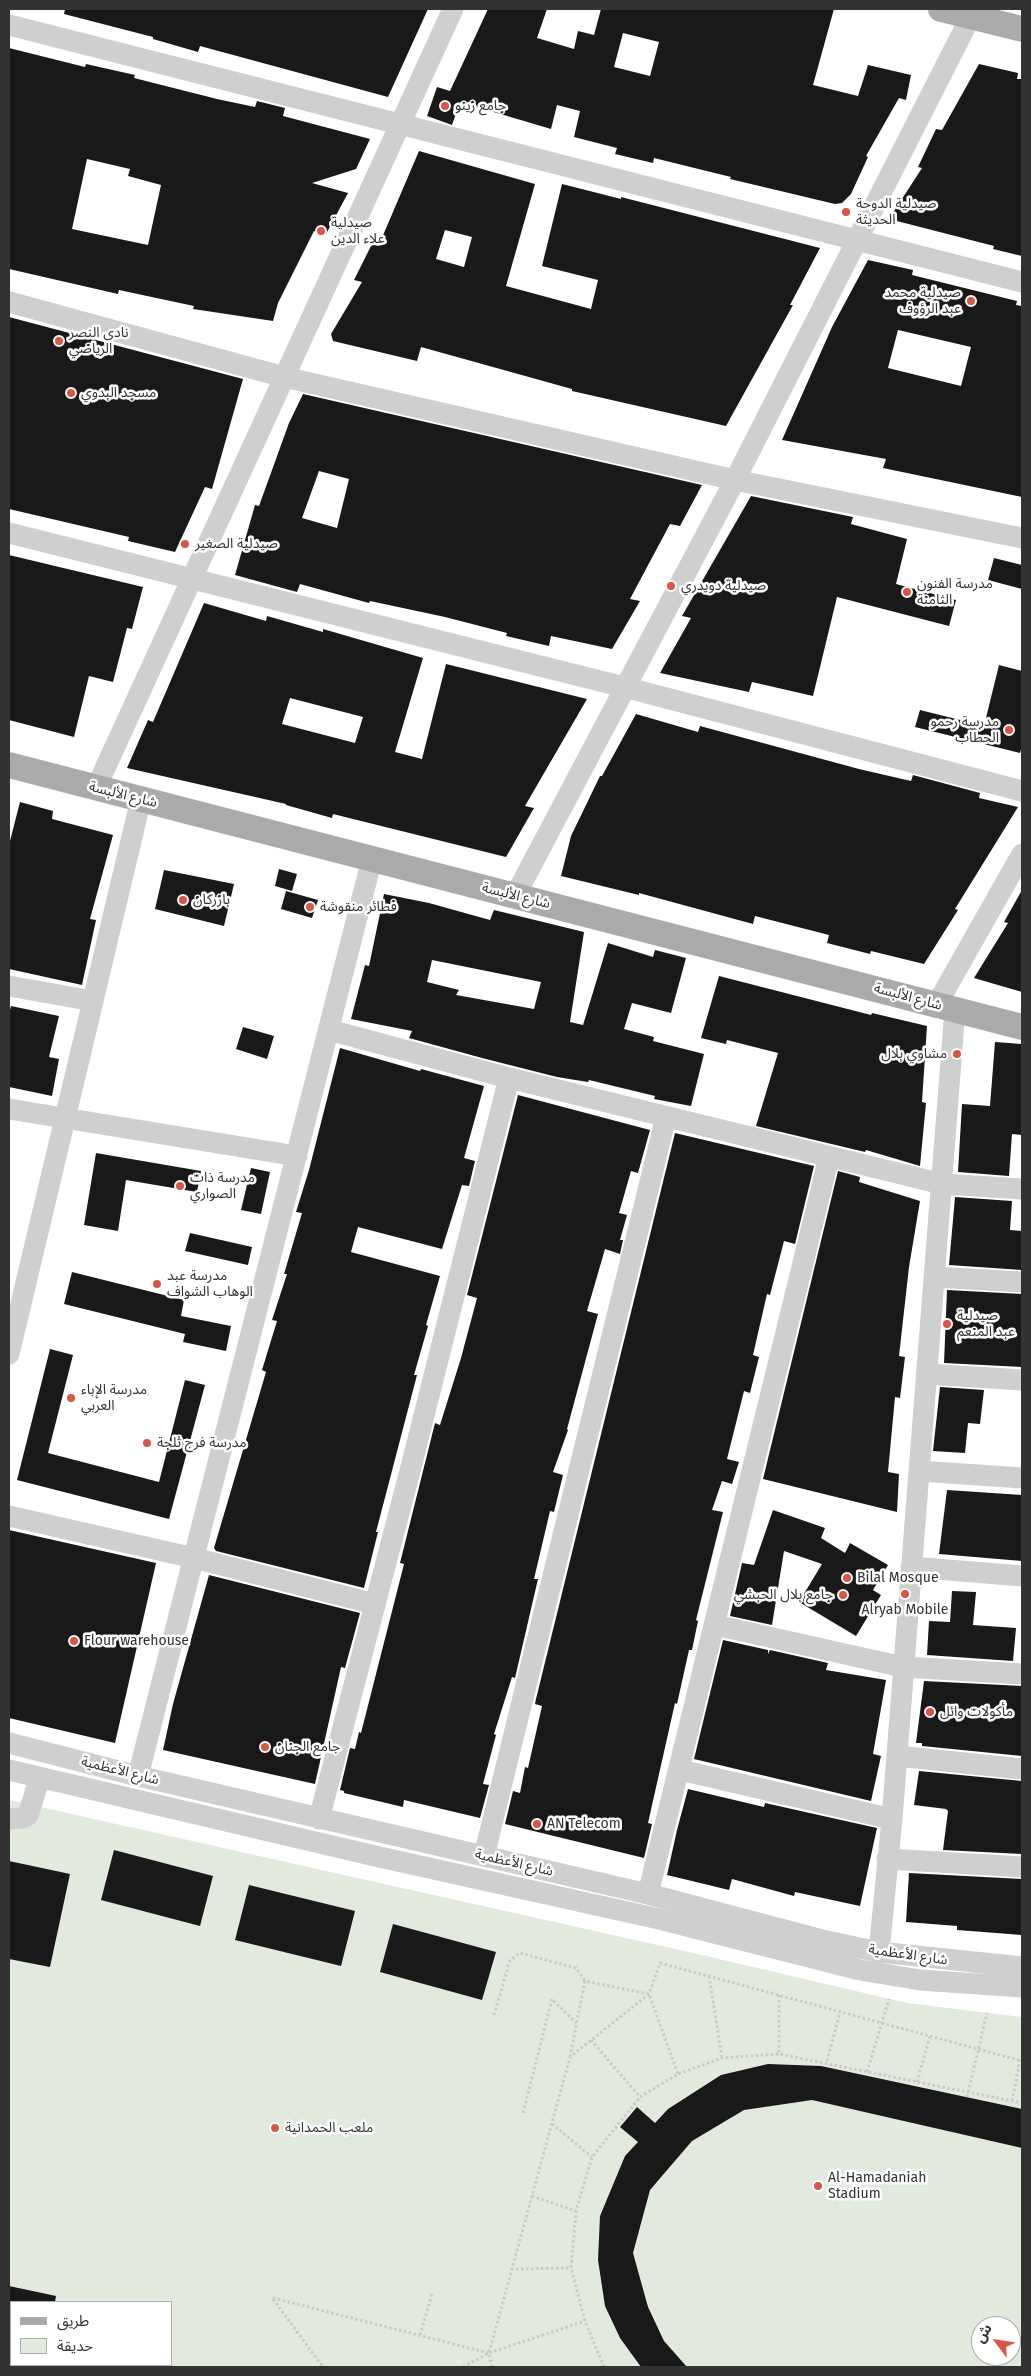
<!DOCTYPE html>
<meta charset="utf-8">
<style>
body{margin:0}
#map{position:relative;width:1031px;height:2376px;overflow:hidden;background:#fff;font-family:"Fira Sans","Noto Sans Arabic",sans-serif}
canvas{display:block}
.frame{position:absolute;inset:0;border:10px solid #323232;pointer-events:none}
.legend{position:absolute;left:10px;top:2301px;width:162px;height:65px;box-sizing:border-box;background:#fff;border:1px solid #adadad;margin:0;padding:6px 9px;list-style:none;font-size:15px;color:#323232}
.legend li{display:flex;align-items:center;gap:10px;height:25px}
.legend b{width:25px;border:1px solid #adadad}
.north{position:absolute;left:971px;top:2316px;width:50px;height:50px;box-sizing:border-box;background:#fff;border:1px solid #adadad;border-radius:50%;rotate:301deg;font-size:14px;font-weight:700;line-height:20px;text-align:center;color:#323232}
.north::after{content:'';display:block;margin:auto;width:18px;height:22px;background:#d75645;clip-path:polygon(50% 0,100% 100%,50% 72%,0 100%)}
</style>
<div id="map">
<canvas width="1031" height="2376"></canvas>
<div class="frame"></div>
<ul class="legend">
<li><b style="height:6px;background:#aaa"></b>طريق</li>
<li><b style="height:14px;background:#e2eade"></b>حديقة</li>
</ul>
<div class="north">ش</div>
</div>
<script>
const ctx = document.querySelector('canvas').getContext('2d');
ctx.lineJoin = 'round';
function fillPath(path, color) {
  ctx.fillStyle = color;
  ctx.fill(path, 'evenodd');
}
function stroke(path, color, width, dash) {
  ctx.strokeStyle = color;
  ctx.lineWidth = width;
  ctx.lineCap = dash ? 'butt' : 'round';
  ctx.setLineDash(dash || []);
  ctx.stroke(path);
}
function write(font, color, halo, rows, align = 'center') {
  ctx.font = font + ' "Fira Sans","Noto Sans Arabic",sans-serif';
  ctx.lineWidth = 5;
  ctx.setLineDash([]);
  ctx.textBaseline = 'middle';
  ctx.strokeStyle = halo;
  ctx.fillStyle = color;
  for (const [text, x, y, turn = 0] of rows) {
    ctx.save();
    ctx.translate(x, y);
    ctx.rotate((+turn || 0) * Math.PI / 180);
    ctx.textAlign = isNaN(turn) ? turn : align;
    if (halo) ctx.strokeText(text, 0, 0);
    ctx.fillText(text, 0, 0);
    ctx.restore();
  }
}
fillPath(new Path2D(`
 M 9,1800 L 702,1955 L 907,2003 L 1022,2017 L 1022,2367 L 9,2367 ZM 11,2302 L 171,2302 L 171,2365 L 11,2365 ZM 981,2326 L 1011,2326 L 1011,2356 L 981,2356 Z`), '#e2eade');
fillPath(new Path2D(`
 M 65,9 L 428,9 L 388,97 L 200,46 L 198,52 L 153,39 L 153,37 L 64,14 Z
 M 488,9 L 547,9 L 537,38 L 574,49 L 578,31 L 594,35 L 601,9 L 834,9 L 813,85 L 858,96 L 868,65 L 911,75 L 906,100 L 899,98 L 866,156 L 868,157 L 851,194 L 842,203 L 835,204 L 730,179 L 731,177 L 654,158 L 653,163 L 615,154 L 617,148 L 574,137 L 580,111 L 557,105 L 551,129 L 460,102 L 452,125 L 427,116 L 437,87 L 450,91 ZM 623,33 L 659,42 L 650,76 L 614,67 Z
 M 9,48 L 85,67 L 86,64 L 135,75 L 134,78 L 217,99 L 255,107 L 257,101 L 285,108 L 283,116 L 370,139 L 356,169 L 312,183 L 348,193 L 326,234 L 314,231 L 278,303 L 273,321 L 193,309 L 194,306 L 119,290 L 118,294 L 9,269 ZM 87,159 L 130,169 L 128,176 L 161,185 L 148,245 L 72,229 Z
 M 979,64 L 1018,73 L 1017,79 L 1022,79 L 1022,256 L 993,249 L 994,246 L 889,219 L 922,168 L 918,167 L 936,129 L 942,130 Z
 M 419,151 L 535,184 L 506,286 L 591,309 L 598,280 L 542,266 L 562,184 L 621,199 L 621,197 L 820,248 L 790,305 L 793,305 L 726,426 L 572,391 L 572,389 L 421,347 L 417,361 L 333,341 L 331,334 L 362,282 L 354,280 L 375,238 L 381,240 ZM 445,230 L 472,237 L 464,267 L 436,259 Z
 M 868,260 L 913,270 L 912,275 L 1017,301 L 1016,305 L 1022,306 L 1022,497 L 883,468 L 886,459 L 782,440 L 832,327 ZM 898,330 L 971,347 L 961,386 L 888,368 Z
 M 9,317 L 243,379 L 212,489 L 205,487 L 175,552 L 128,541 L 129,537 L 9,509 Z
 M 303,394 L 702,485 L 680,526 L 670,524 L 630,599 L 640,601 L 612,649 L 551,636 L 549,646 L 506,636 L 507,633 L 445,617 L 370,601 L 369,603 L 300,584 L 297,592 L 235,575 L 255,505 L 259,506 L 289,423 ZM 319,471 L 349,479 L 337,528 L 302,518 Z
 M 751,496 L 853,517 L 851,524 L 907,539 L 896,584 L 956,600 L 949,626 L 837,597 L 813,696 L 752,682 L 749,692 L 660,673 L 691,618 L 682,616 Z
 M 9,555 L 143,587 L 132,629 L 127,628 L 113,682 L 89,676 L 74,737 L 9,720 Z
 M 994,558 L 1022,565 L 1022,589 L 988,580 Z
 M 204,603 L 266,621 L 267,616 L 323,632 L 323,629 L 423,658 L 395,752 L 422,759 L 446,664 L 587,699 L 525,806 L 534,808 L 506,857 L 333,814 L 332,818 L 286,805 L 286,804 L 127,768 L 148,720 L 153,722 ZM 290,698 L 363,717 L 355,743 L 282,724 Z
 M 999,665 L 1022,671 L 1022,746 L 1020,753 L 915,727 L 920,710 L 984,726 Z
 M 636,714 L 698,732 L 700,726 L 859,769 L 911,781 L 913,775 L 980,793 L 979,798 L 1018,807 L 955,909 L 958,910 L 924,964 L 871,951 L 870,954 L 827,943 L 829,935 L 755,916 L 753,924 L 639,893 L 639,895 L 561,876 L 571,836 L 600,776 L 602,776 Z
 M 20,802 L 53,811 L 52,819 L 113,835 L 90,919 L 96,920 L 82,985 L 9,969 L 9,845 Z
 M 279,869 L 297,874 L 292,891 L 275,886 Z
 M 164,870 L 234,884 L 224,926 L 155,909 Z
 M 1022,890 L 1022,992 L 974,978 L 1008,923 L 1004,922 Z
 M 286,891 L 318,900 L 312,918 L 281,909 Z
 M 384,894 L 429,903 L 490,920 L 494,910 L 584,932 L 570,1022 L 583,1025 L 608,943 L 653,957 L 655,950 L 686,958 L 671,1013 L 632,1003 L 624,1029 L 654,1037 L 653,1041 L 704,1054 L 691,1106 L 654,1099 L 655,1096 L 589,1080 L 588,1082 L 557,1077 L 482,1058 L 409,1038 L 412,1031 L 351,1019 L 365,965 L 369,966 ZM 432,960 L 541,982 L 534,1009 L 456,995 L 459,990 L 427,982 Z
 M 719,976 L 871,1015 L 872,1013 L 927,1026 L 922,1102 L 926,1103 L 920,1166 L 866,1150 L 865,1152 L 756,1126 L 778,1053 L 727,1040 L 726,1044 L 701,1038 Z
 M 11,1006 L 59,1016 L 49,1057 L 59,1059 L 52,1096 L 9,1087 L 9,1014 Z
 M 243,1027 L 274,1036 L 267,1059 L 236,1049 Z
 M 995,1042 L 1022,1044 L 1022,1135 L 1012,1134 L 1009,1176 L 958,1172 L 962,1104 L 990,1106 Z
 M 340,1048 L 420,1071 L 421,1069 L 484,1086 L 464,1158 L 475,1161 L 469,1186 L 462,1185 L 442,1249 L 358,1227 L 351,1252 L 440,1276 L 426,1325 L 428,1326 L 414,1375 L 417,1375 L 376,1532 L 378,1532 L 364,1588 L 216,1551 L 214,1548 L 266,1372 L 262,1370 L 277,1321 L 272,1320 L 287,1274 L 284,1274 L 302,1213 L 296,1212 L 309,1170 Z
 M 518,1095 L 650,1130 L 638,1173 L 631,1171 L 619,1213 L 627,1215 L 620,1240 L 623,1240 L 620,1254 L 605,1249 L 587,1311 L 598,1314 L 567,1429 L 568,1430 L 553,1472 L 563,1475 L 554,1512 L 550,1511 L 534,1579 L 538,1579 L 515,1678 L 512,1677 L 494,1734 L 496,1735 L 483,1784 L 489,1785 L 480,1818 L 404,1800 L 403,1807 L 344,1793 L 344,1791 L 340,1790 L 350,1748 L 355,1749 L 359,1732 L 361,1733 L 404,1564 L 400,1563 L 435,1423 L 440,1425 L 461,1358 L 477,1298 L 467,1295 Z
 M 675,1133 L 814,1166 L 795,1244 L 784,1241 L 770,1295 L 767,1294 L 753,1355 L 759,1357 L 750,1393 L 744,1391 L 727,1459 L 739,1462 L 732,1484 L 722,1481 L 712,1510 L 723,1512 L 696,1620 L 698,1621 L 692,1650 L 689,1650 L 677,1704 L 675,1703 L 648,1823 L 652,1824 L 644,1858 L 505,1824 L 513,1791 L 520,1793 L 525,1767 L 528,1768 L 542,1706 L 535,1704 L 536,1699 Z
 M 96,1153 L 201,1171 L 197,1192 L 126,1180 L 118,1231 L 84,1225 Z
 M 251,1168 L 270,1172 L 261,1214 L 241,1210 Z
 M 838,1171 L 860,1177 L 859,1182 L 920,1201 L 909,1267 L 899,1356 L 905,1357 L 900,1398 L 895,1397 L 888,1472 L 899,1474 L 897,1512 L 763,1479 Z
 M 955,1197 L 1012,1201 L 1010,1230 L 1022,1231 L 1022,1270 L 949,1265 Z
 M 190,1233 L 252,1247 L 248,1265 L 185,1251 Z
 M 72,1272 L 184,1300 L 181,1316 L 231,1326 L 226,1351 L 183,1342 L 185,1334 L 64,1304 Z
 M 947,1290 L 1022,1294 L 1022,1367 L 944,1363 Z
 M 50,1349 L 73,1355 L 48,1453 L 159,1482 L 185,1380 L 205,1385 L 169,1519 L 17,1480 Z
 M 940,1387 L 984,1390 L 980,1424 L 968,1423 L 965,1453 L 933,1451 Z
 M 947,1490 L 1022,1495 L 1022,1561 L 939,1554 Z
 M 773,1510 L 825,1528 L 821,1538 L 845,1553 L 850,1543 L 888,1565 L 873,1590 L 881,1595 L 856,1636 L 799,1602 L 822,1564 L 784,1551 L 772,1625 L 730,1616 L 742,1563 L 754,1565 Z
 M 9,1530 L 156,1563 L 115,1743 L 9,1718 Z
 M 209,1575 L 360,1613 L 345,1668 L 341,1667 L 315,1784 L 163,1750 L 173,1704 Z
 M 952,1591 L 976,1592 L 973,1625 L 1016,1628 L 1013,1661 L 927,1655 L 929,1621 L 950,1622 Z
 M 723,1640 L 768,1650 L 768,1654 L 770,1650 L 828,1663 L 826,1670 L 886,1680 L 873,1754 L 881,1756 L 871,1801 L 694,1759 Z
 M 924,1681 L 1022,1686 L 1022,1756 L 922,1746 L 922,1743 L 916,1743 Z
 M 919,1771 L 1022,1781 L 1022,1854 L 943,1850 L 948,1811 L 946,1809 L 914,1805 Z
 M 688,1789 L 764,1807 L 765,1803 L 877,1828 L 860,1906 L 795,1892 L 794,1896 L 732,1879 L 729,1890 L 667,1875 L 677,1830 Z
 M 114,1850 L 213,1876 L 200,1926 L 101,1900 Z
 M 9,1861 L 70,1874 L 50,1967 L 9,1959 Z
 M 909,1873 L 1022,1879 L 1022,1935 L 957,1930 L 957,1926 L 906,1922 Z
 M 249,1885 L 355,1911 L 341,1966 L 235,1940 Z
 M 393,1924 L 496,1952 L 482,2000 L 380,1972 Z
 M 768,2064 L 821,2066 L 1022,2109 L 1022,2148 L 812,2100 L 744,2110 L 692,2141 L 650,2190 L 633,2253 L 648,2307 L 664,2341 L 687,2367 L 641,2367 L 620,2338 L 605,2306 L 598,2260 L 600,2216 L 625,2156 L 638,2142 L 620,2127 L 637,2107 L 655,2123 L 668,2109 L 721,2075 Z
 M 9,2286 L 56,2296 L 55,2302 L 9,2302 Z`), '#191919');
stroke(new Path2D(`
 M 709,1976 L 722,2058
 M 779,1995 L 779,2054
 M 494,2015 L 510,1960 L 520,1953 L 576,1968 L 585,1981
 M 591,2040 L 640,2097
 M 570,2057 L 585,1981 L 649,1994 L 678,2074
 M 827,2061 L 840,2012
 M 867,2072 L 889,1999
 M 917,2082 L 930,2036
 M 967,2097 L 987,2013
 M 1012,2101 L 1020,2060
 M 523,2113 L 552,1999 L 576,2023
 M 552,2124 L 592,2157
 M 532,2196 L 576,2211
 M 511,2269 L 571,2268
 M 273,2298 L 489,2353
 M 273,2299 L 323,2367
 M 420,2335 L 432,2294
 M 463,2367 L 489,2353 L 585,2321
 M 492,2367 L 489,2353 L 570,2057 L 649,1994 L 660,1963 L 1022,2061
 M 604,2367 L 585,2321 L 571,2268 L 576,2211 L 592,2157 L 640,2097 L 678,2074 L 722,2058 L 779,2054 L 1022,2103`), '#c9c9c9', 3, [2.5, 2.5]);
stroke(new Path2D(`
 M 9,25 L 1022,282
 M 9,302 L 284,377 L 735,480 L 1022,538
 M 9,533 L 624,687 L 1022,791
 M 96,788 L 453,9
 M 515,896 L 735,480 L 971,16
 M 9,986 L 93,1001
 M 937,1004 L 1022,854
 M 329,1030 L 509,1078 L 942,1184 L 1022,1189
 M 9,1109 L 297,1156
 M 934,1277 L 1022,1282
 M 9,1354 L 141,799
 M 927,1374 L 1022,1380
 M 919,1471 L 1022,1478
 M 9,1516 L 194,1558 L 375,1604
 M 911,1567 L 1022,1576
 M 715,1625 L 903,1667 L 1022,1674
 M 9,1743 L 138,1776 L 648,1894 L 822,1940 L 879,1952 L 1022,1967
 M 897,1756 L 1022,1769
 M 9,1770 L 375,1856 L 659,1919 L 860,1970 L 920,1980 L 1022,1987
 M 680,1770 L 892,1819
 M 138,1776 L 372,859
 M 9,1819 L 23,1818 L 28,1815 L 40,1777
 M 319,1819 L 411,1467 L 509,1078
 M 484,1856 L 666,1117
 M 887,1859 L 1022,1867
 M 648,1894 L 829,1157
 M 879,1952 L 892,1819 L 955,1009
 M 125,2367 L 125,2365`), '#cfcfcf', 21);
stroke(new Path2D(`
 M 941,9 L 1022,29
 M 9,765 L 1022,1027`), '#aaa', 26);
for (const [x, y, r, color] of [
 [445,106,5,"#d75645"],
 [846,212,5,"#d75645"],
 [321,231,5,"#d75645"],
 [971,301,5,"#d75645"],
 [59,341,5,"#d75645"],
 [71,393,5,"#d75645"],
 [185,544,5,"#d75645"],
 [671,586,5,"#d75645"],
 [907,592,5,"#d75645"],
 [1009,730,5,"#d75645"],
 [183,900,5,"#d75645"],
 [310,907,5,"#d75645"],
 [957,1054,5,"#d75645"],
 [180,1186,5,"#d75645"],
 [157,1284,5,"#d75645"],
 [947,1324,5,"#d75645"],
 [71,1398,5,"#d75645"],
 [147,1443,5,"#d75645"],
 [847,1578,5,"#d75645"],
 [905,1594,5,"#d75645"],
 [843,1595,5,"#d75645"],
 [74,1641,5,"#d75645"],
 [930,1712,5,"#d75645"],
 [265,1747,5,"#d75645"],
 [537,1824,5,"#d75645"],
 [275,2128,5,"#d75645"],
 [818,2186,5,"#d75645"]
]) {
  const dot = new Path2D();
  dot.arc(x, y, r, 0, 2 * Math.PI);
  ctx.fillStyle = color;
  ctx.fill(dot);
  stroke(dot, '#fff', 2);
}
write('14px', '#323232', '#fff', [
 ["جامع زينو",455,106],
 ["صيدلية الدوحة",856,204],
 ["الحديثة",856,220],
 ["صيدلية",331,223],
 ["علاء الدين",331,239],
 ["صيدلية محمد",961,293,"right"],
 ["عبد الرؤوف",961,309,"right"],
 ["نادي النصر",69,333],
 ["الرياضي",69,349],
 ["مسجد البدوي",81,393],
 ["صيدلية الصغير",195,544],
 ["مدرسة الفنون",917,584],
 ["الثامنة",917,600],
 ["صيدلية دويدري",681,586],
 ["مدرسة رحمو",999,722,"right"],
 ["الحطاب",999,738,"right"],
 ["بازركان",193,900],
 ["فطائر منقوشة",320,907],
 ["مشاوي بلال",947,1054,"right"],
 ["مدرسة ذات",190,1178],
 ["الصواري",190,1194],
 ["مدرسة عبد",167,1276],
 ["الوهاب الشواف",167,1292],
 ["صيدلية",957,1316],
 ["عبد المنعم",957,1332],
 ["مدرسة الإباء",81,1390],
 ["العربي",81,1406],
 ["مدرسة فرج ثلجة",157,1443],
 ["Bilal Mosque",857,1578],
 ["جامع بلال الحبشي",833,1595,"right"],
 ["Alryab Mobile",905,1610,"center"],
 ["Flour warehouse",84,1641],
 ["مأكولات وائل",940,1712],
 ["جامع الجنان",275,1747],
 ["AN Telecom",547,1824],
 ["ملعب الحمدانية",285,2128],
 ["Al-Hamadaniah",828,2178],
 ["Stadium",828,2194]
], 'left');
write('14px', '#323232', '#fff', [
 ["شارع الألبسة",123,795,14],
 ["شارع الألبسة",516,896,14],
 ["شارع الألبسة",908,997,15],
 ["شارع الأعظمية",120,1771,14],
 ["شارع الأعظمية",514,1863,13],
 ["شارع الأعظمية",908,1955,8]
]);
</script>
